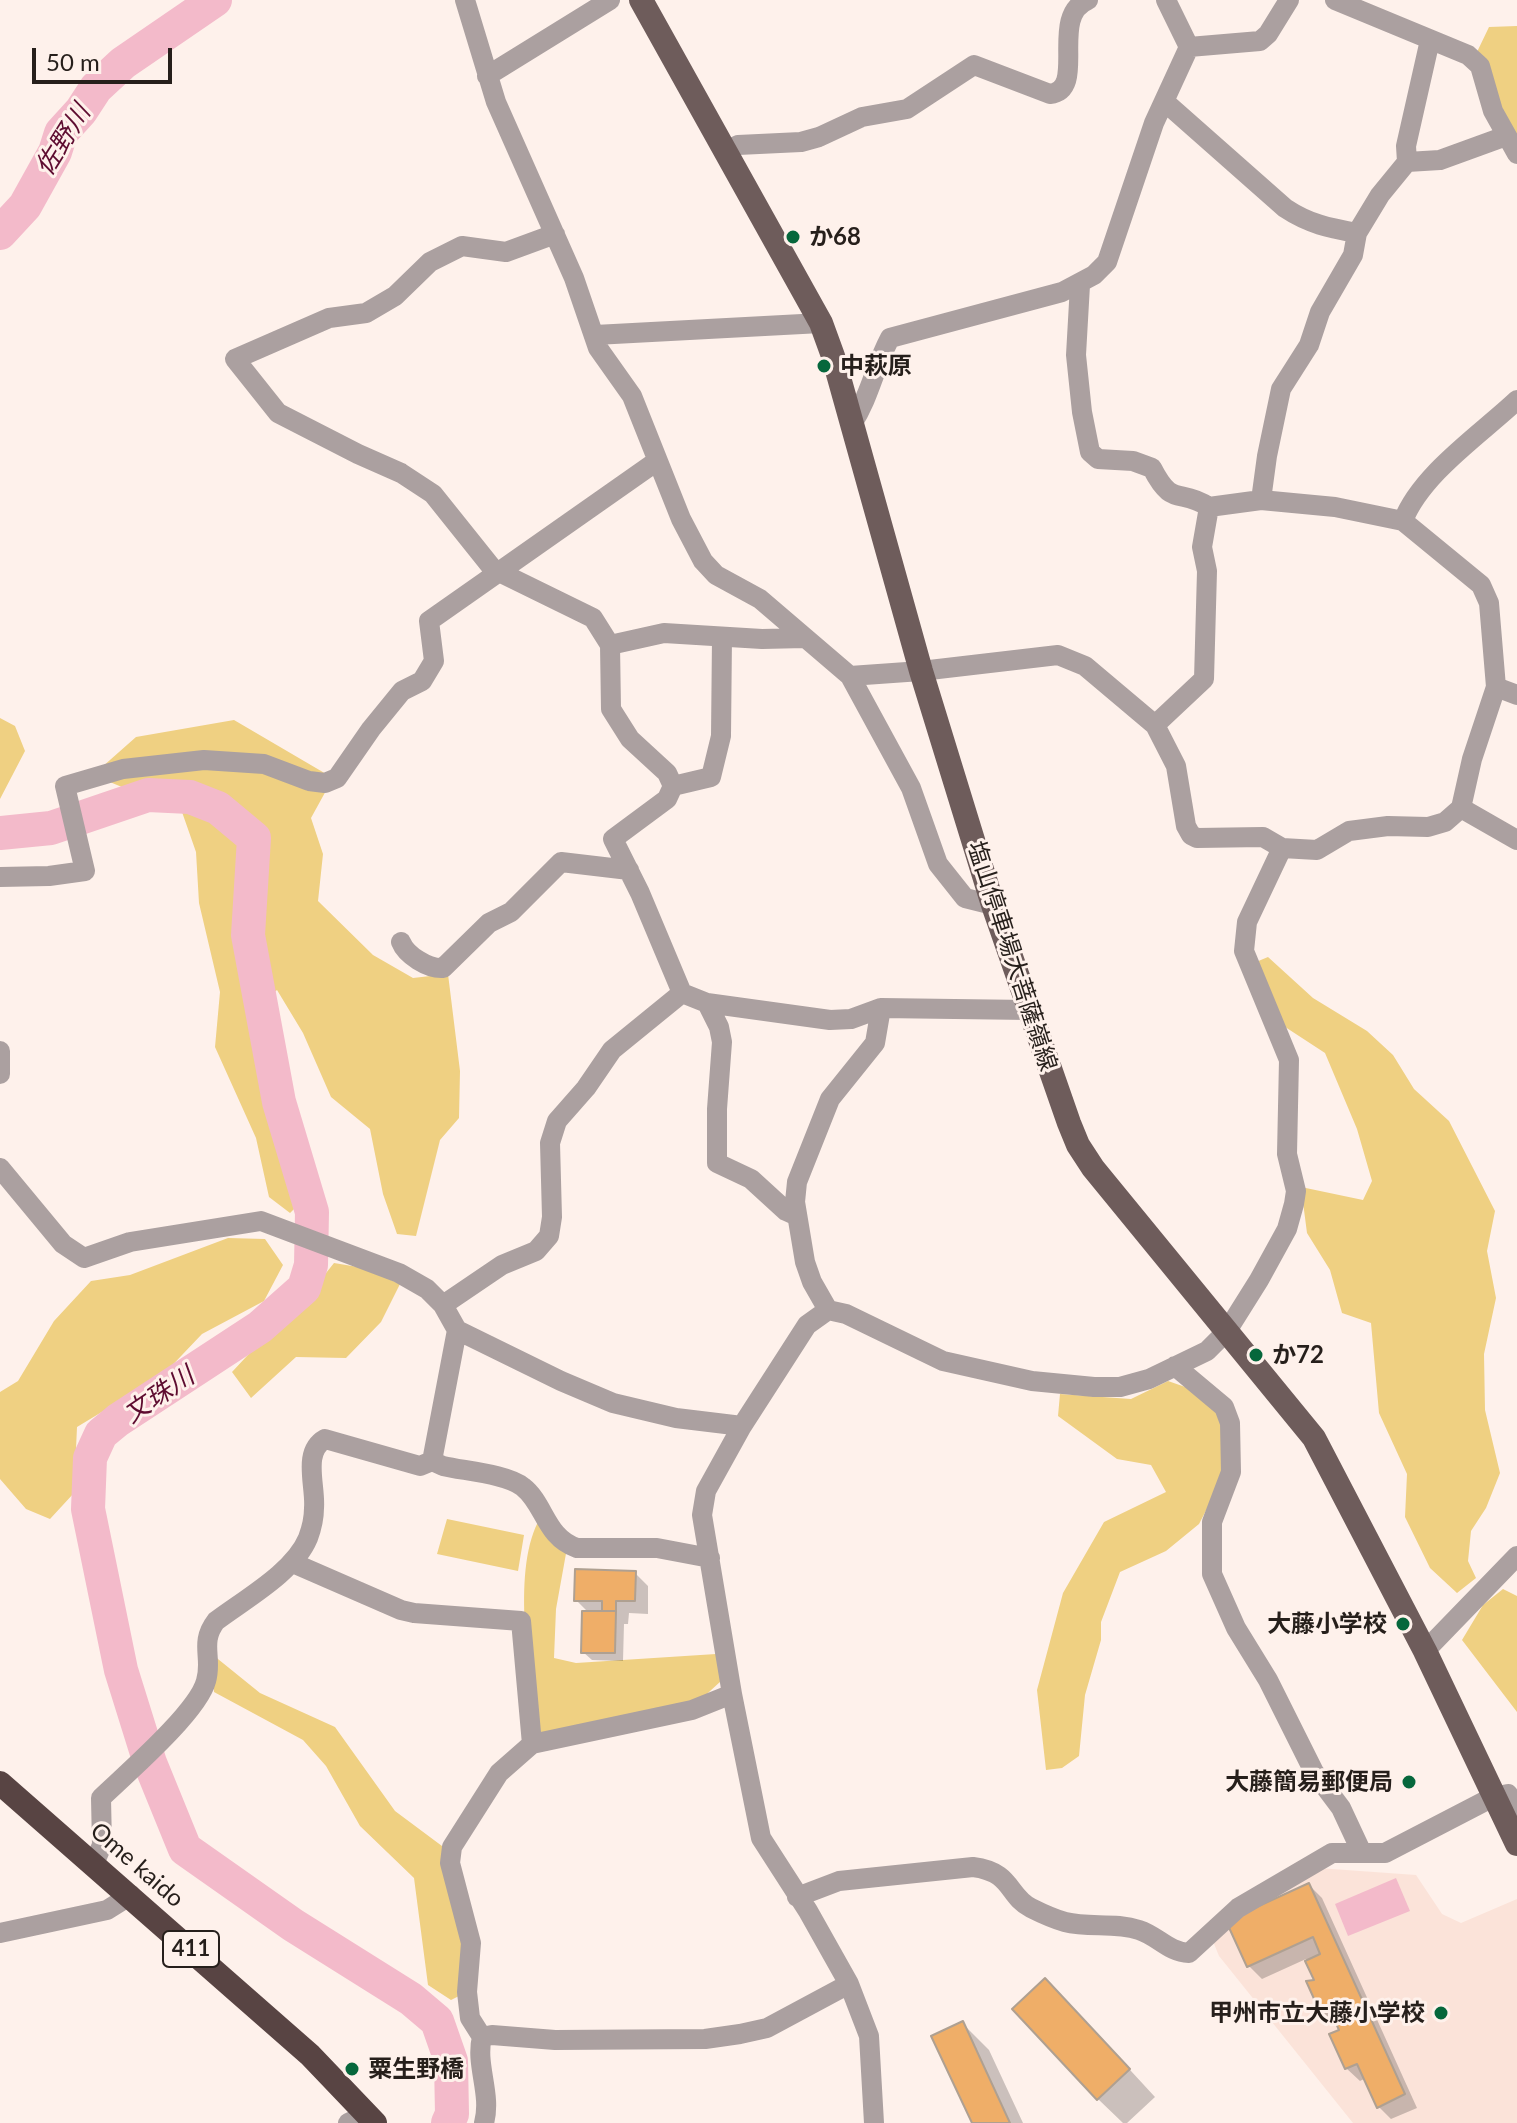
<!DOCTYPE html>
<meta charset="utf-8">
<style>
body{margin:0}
#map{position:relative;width:1517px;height:2123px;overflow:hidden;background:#fef1eb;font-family:Lato,sans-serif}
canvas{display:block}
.scale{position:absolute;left:32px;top:48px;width:140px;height:36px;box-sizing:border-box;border:4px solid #261f1b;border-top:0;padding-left:10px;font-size:24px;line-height:28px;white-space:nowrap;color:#261f1b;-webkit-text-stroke:6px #fef1eb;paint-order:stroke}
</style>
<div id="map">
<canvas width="1517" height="2123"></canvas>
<div class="scale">50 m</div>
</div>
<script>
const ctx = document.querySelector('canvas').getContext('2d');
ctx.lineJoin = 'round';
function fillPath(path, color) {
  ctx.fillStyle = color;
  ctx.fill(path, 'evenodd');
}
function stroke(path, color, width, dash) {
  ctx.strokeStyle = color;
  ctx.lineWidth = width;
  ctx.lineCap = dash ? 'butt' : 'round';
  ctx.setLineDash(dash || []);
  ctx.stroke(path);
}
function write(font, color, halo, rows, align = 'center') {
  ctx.font = font + ' Lato,"Noto Sans JP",sans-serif';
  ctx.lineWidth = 6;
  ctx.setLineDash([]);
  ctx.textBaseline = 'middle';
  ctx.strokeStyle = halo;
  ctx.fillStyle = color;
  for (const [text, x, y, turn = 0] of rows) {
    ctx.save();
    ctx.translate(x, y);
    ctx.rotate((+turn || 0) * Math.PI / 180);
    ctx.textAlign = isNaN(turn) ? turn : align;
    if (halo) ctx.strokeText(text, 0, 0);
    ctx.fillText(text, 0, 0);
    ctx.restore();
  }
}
fillPath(new Path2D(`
 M 1318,1868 L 1416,1875 L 1442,1914 L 1461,1923 L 1517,1899 L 1517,2123 L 1353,2123 L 1219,1956 L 1208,1929 Z`), '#fbe3d9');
fillPath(new Path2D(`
 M 1517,26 L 1517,141 L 1477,52 L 1489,27 Z
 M 0,718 L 15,726 L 25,751 L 0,799 Z
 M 234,720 L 333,778 L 311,818 L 323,854 L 318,901 L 373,955 L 413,978 L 448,974 L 460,1071 L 459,1118 L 440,1140 L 416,1236 L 397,1234 L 383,1194 L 370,1129 L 331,1097 L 303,1033 L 277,990 L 252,1011 L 269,1095 L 299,1204 L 290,1213 L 269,1197 L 256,1138 L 215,1047 L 220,992 L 199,903 L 196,852 L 182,812 L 93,775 L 136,737 Z
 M 1268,957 L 1313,998 L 1367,1031 L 1393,1055 L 1414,1089 L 1449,1121 L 1495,1211 L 1487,1251 L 1496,1298 L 1484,1354 L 1485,1410 L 1500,1473 L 1486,1508 L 1471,1531 L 1468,1561 L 1476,1578 L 1457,1593 L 1430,1568 L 1405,1517 L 1407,1474 L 1379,1413 L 1371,1323 L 1342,1313 L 1330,1270 L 1307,1233 L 1301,1187 L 1363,1200 L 1372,1181 L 1357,1129 L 1325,1053 L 1276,1021 L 1256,962 Z
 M 228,1238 L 265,1239 L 283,1265 L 264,1301 L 202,1334 L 163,1375 L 77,1427 L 74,1493 L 50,1519 L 26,1509 L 0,1479 L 0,1392 L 18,1381 L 54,1321 L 91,1281 L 130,1275 Z
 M 334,1263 L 364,1268 L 400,1284 L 381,1322 L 346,1358 L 296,1357 L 251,1398 L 232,1372 L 260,1342 L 291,1317 Z
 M 1168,1381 L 1191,1389 L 1222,1413 L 1226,1472 L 1199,1524 L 1166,1551 L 1120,1572 L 1101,1622 L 1101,1640 L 1085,1695 L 1079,1756 L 1062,1768 L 1046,1770 L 1037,1690 L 1063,1593 L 1104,1522 L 1166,1492 L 1151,1465 L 1117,1459 L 1058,1416 L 1060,1394 L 1131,1399 Z
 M 447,1519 L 524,1535 L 518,1571 L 437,1554 Z
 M 538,1522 L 567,1548 L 556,1609 L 554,1658 L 576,1663 L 716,1654 L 721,1681 L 697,1703 L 536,1738 C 531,1678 511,1575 538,1522 Z
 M 1503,1589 L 1517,1596 L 1517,1712 L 1462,1640 L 1483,1605 Z
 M 213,1655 L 260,1693 L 335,1727 L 395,1811 L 446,1849 L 465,1943 L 461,1995 L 451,2000 L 428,1985 L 414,1878 L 360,1826 L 326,1766 L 303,1740 L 214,1692 Z`), '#efd082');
fillPath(new Path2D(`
 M 1396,1878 L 1410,1911 L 1348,1936 L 1335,1904 Z`), '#f3baca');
fillPath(new Path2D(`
 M 635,1573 L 648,1586 L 648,1614 L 629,1613 L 628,1624 L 624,1624 L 623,1661 L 592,1660 L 583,1652 L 589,1613 L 576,1600 Z
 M 1309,1885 L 1322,1898 L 1417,2108 L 1391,2119 L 1378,2106 L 1366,2078 L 1360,2081 L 1346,2068 L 1338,2022 L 1334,2024 L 1321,2011 L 1317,1982 L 1306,1959 L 1262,1979 L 1249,1966 Z
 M 1072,2007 L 1155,2097 L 1127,2123 L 1123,2123 L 1098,2099 Z
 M 962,2023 L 989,2050 L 1023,2123 L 974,2123 Z`), '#0003');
stroke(new Path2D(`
 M 0,233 L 25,206 L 55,152 L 61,133 L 81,111 L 96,88 L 123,63 L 215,0
 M 0,833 L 51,828 L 148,795 L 190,797 L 218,808 L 254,838 L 248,935 L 279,1102 L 312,1212 L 311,1265 L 304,1288 L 260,1327 L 118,1420 L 101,1434 L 90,1458 L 88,1509 L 121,1670 L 150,1763 L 185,1849 L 293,1925 L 411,1999 L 437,2021 L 451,2061 L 452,2114 L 448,2123`), '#f3baca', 34);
const building = new Path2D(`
 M 575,1569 L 636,1571 L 635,1601 L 616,1601 L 616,1611 L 602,1611 L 602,1601 L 574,1601 Z
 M 582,1611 L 616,1611 L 615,1653 L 581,1653 Z
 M 1309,1883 L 1405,2094 L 1377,2108 L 1357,2064 L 1345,2069 L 1329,2034 L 1339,2030 L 1329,2008 L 1320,2012 L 1306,1981 L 1314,1980 L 1305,1961 L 1320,1954 L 1313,1937 L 1247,1967 L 1226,1921 Z
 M 1045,1978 L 1130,2069 L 1097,2100 L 1012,2009 Z
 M 963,2021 L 1010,2123 L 972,2123 L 931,2036 Z`);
fillPath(building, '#efae68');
stroke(building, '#afa091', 2);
stroke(new Path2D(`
 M 465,0 L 496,102 L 574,278 L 598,348 L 632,396 L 681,519 L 703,561 L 716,575 L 760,599 L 850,676 L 911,788 L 938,864 L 965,898 L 993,905
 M 1335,0 L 1468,55 L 1480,66 L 1493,111 L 1517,154
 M 1189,47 L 1260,41 L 1268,34 L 1289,0
 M 487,76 L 610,0
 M 1165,102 L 1285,208 C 1309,224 1329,228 1357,233
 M 725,151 L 738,145 L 801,142 L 819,137 L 862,117 L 907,109 L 974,65 L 1050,94 C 1088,90 1048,16 1088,0
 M 1407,162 L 1406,146 L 1430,40
 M 1080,285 L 1076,355 L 1082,412 L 1090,452 L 1098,459 L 1133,461 L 1152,468 C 1173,509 1179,487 1209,507
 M 595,335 L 821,323
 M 852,424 C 870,396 874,368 890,338 L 1062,292 L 1094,275 L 1107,262 L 1154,123 L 1189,47 L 1166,0
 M 1403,521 C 1421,474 1481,434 1517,400
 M 610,645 L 664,633 L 762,639 L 805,638
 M 850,676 L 921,671 L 1058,655 L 1085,666 L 1155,725 L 1176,766 L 1186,826 L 1191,835 L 1197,838 L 1263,837 L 1282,848 L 1317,850 L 1349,831 L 1388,826 L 1428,827 L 1445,822 L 1461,808 L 1472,759 L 1496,687 L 1489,603 L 1481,585 L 1403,521 L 1335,507 L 1261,500
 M 1496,687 L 1517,695
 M 1155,725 L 1204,679 L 1207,571 L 1202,547 L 1209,507 L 1261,500 L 1267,456 L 1281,389 L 1309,345 L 1320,312 L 1353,255 L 1357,233 L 1380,195 L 1407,162 L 1440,160 L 1506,136
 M 673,786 L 711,777 L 721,736 L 722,637
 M 1461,808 L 1517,840
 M 0,877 L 49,876 L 85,871 L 65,786 L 123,769 L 204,760 L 264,764 L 309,781 L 325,783 L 337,778 L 371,729 L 402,691 L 422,681 L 434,661 L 429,621 L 657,461
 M 401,942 C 406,955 428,969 443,968 L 489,923 L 511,912 L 561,862 L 629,870
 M 682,993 L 707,1003 L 830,1020 L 851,1019 L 881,1008 L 1028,1010
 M 707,1003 L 719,1027 L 722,1042 L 717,1109 L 717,1163 L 751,1179 L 786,1211 L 797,1216
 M 0,1051 L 0,1074
 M 0,1168 L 63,1244 L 84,1258 L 130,1242 L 261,1221 L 399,1273 L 427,1289 L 443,1305 L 457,1330 L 561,1381 L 613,1403 L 676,1418 L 742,1426
 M 443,1305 L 502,1265 L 536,1251 L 549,1236 L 552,1217 L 550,1143 L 557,1121 L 586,1088 L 612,1050 L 682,993 L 640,893 L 613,839 L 667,799 L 673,786 L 667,773 L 630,739 L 611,709 L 610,645 L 593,618 L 493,569 L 433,494 L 401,473 L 358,454 L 278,413 L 235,359 L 329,318 L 366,313 L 395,296 L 430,262 L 462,246 L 506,252 L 555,234
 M 828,1310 L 812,1282 L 805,1262 L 795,1202 L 797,1182 L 830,1099 L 875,1043 L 881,1008
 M 1175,1366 L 1224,1407 L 1230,1423 L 1231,1472 L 1212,1522 L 1212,1574 L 1236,1628 L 1268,1680 L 1314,1772 L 1341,1808 L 1362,1853
 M 432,1461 L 443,1466 C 464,1471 507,1474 523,1487 C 545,1504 545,1537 577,1548 L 657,1548 L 710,1558
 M 293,1563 L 401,1610 L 414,1613 L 521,1621 L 532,1744
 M 1425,1651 L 1517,1556
 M 94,1864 L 102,1845 L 101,1798 C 126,1774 198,1712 206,1681 C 213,1658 199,1643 216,1621 C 245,1599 294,1572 308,1538 C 311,1530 314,1517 314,1508 C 316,1486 302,1452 325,1439 L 420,1466 L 432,1461 L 457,1330
 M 797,1897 L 839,1881 L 973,1867 C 1013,1872 1007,1896 1031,1908 C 1041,1913 1054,1919 1065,1922 C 1089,1928 1115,1922 1139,1930 C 1158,1936 1168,1952 1189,1953 L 1238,1908 L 1332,1853 L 1385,1853 L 1493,1797 L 1508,1794 L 1517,1807
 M 0,1933 L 107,1910 L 131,1895
 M 482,2037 L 470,2018 L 467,1992 L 471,1943 L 450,1863 L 452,1847 L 499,1773 L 532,1744 L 692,1710 L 732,1694
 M 348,2123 L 367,2114
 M 484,2123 C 492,2094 475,2065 482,2037 L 492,2035 L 555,2040 L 705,2039 L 740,2034 L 767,2028 L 849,1984
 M 874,2123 L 869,2036 L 849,1984 L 808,1911 L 761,1838 L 732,1694 L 702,1515 L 706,1491 L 742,1426 L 807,1325 L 828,1310 L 846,1314 L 943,1361 L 1032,1381 L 1094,1387 L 1120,1387 L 1149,1379 L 1207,1351 L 1227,1331 L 1259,1280 L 1287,1229 L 1294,1204 L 1296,1191 L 1287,1154 L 1289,1060 L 1244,951 L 1247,922 L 1282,848`), '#aba0a0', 20);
stroke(new Path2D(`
 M 641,0 L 821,323 L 833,356 L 921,671 L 993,905 L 1069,1123 L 1078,1145 L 1093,1168 L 1314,1438 L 1425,1651 L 1517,1844`), '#6e5c5b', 24);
stroke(new Path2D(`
 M 0,1783 L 310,2055 L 375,2123`), '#584443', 24);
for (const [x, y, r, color] of [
 [793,237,8,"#06673c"],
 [824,366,8,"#06673c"],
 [1256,1355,8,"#06673c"],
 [1403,1624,8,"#06673c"],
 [1409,1782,8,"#06673c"],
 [1441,2013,8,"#06673c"],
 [352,2069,8,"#06673c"]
]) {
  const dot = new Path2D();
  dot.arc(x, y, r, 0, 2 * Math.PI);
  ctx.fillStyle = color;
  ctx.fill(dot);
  stroke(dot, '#fef1eb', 3);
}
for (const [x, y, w] of [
 [191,1949,56]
]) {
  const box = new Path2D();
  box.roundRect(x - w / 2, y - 18, w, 36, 6);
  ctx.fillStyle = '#fef1eb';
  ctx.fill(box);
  stroke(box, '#261f1b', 2);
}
write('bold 22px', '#261f1b', null, [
 ["411",191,1949]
]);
write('bold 24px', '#261f1b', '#fef1eb', [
 ["か68",809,237],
 ["中萩原",840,366],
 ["か72",1272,1355],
 ["大藤小学校",1387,1624,"right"],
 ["大藤簡易郵便局",1393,1782,"right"],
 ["甲州市立大藤小学校",1425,2013,"right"],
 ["粟生野橋",368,2069]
], 'left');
write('24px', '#261f1b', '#fef1eb', [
 ["塩山停車場大菩薩嶺線",1012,956,72],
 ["Ome kaido",137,1865,41]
]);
write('italic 26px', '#5e0c30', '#fef1eb', [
 ["佐野川",63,140,-58],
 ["文珠川",159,1395,-34]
]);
</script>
